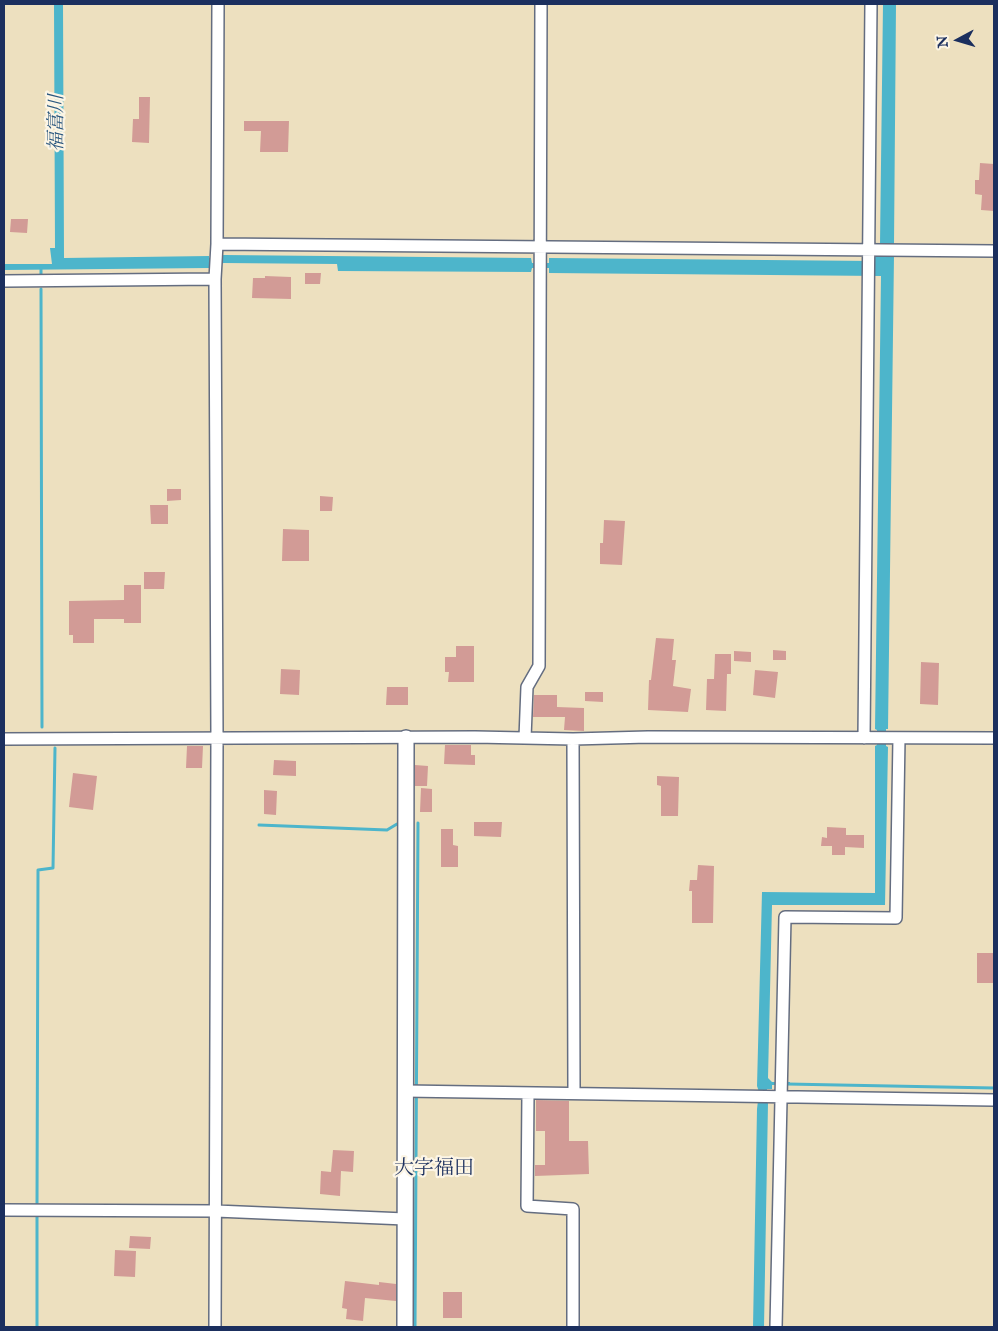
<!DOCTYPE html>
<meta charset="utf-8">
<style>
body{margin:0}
#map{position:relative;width:998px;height:1331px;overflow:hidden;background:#ede0bf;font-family:"IM FELL English",serif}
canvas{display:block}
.frame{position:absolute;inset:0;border:5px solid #1b2f5e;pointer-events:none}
.north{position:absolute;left:933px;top:15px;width:50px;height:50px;-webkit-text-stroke:4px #fcf5e5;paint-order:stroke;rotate:264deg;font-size:14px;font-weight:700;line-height:20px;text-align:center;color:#1b2f5e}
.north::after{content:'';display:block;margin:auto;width:18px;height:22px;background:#1b2f5e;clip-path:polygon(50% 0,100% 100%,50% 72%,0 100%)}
</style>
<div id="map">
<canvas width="998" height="1331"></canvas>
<div class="frame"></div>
<div class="north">N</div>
</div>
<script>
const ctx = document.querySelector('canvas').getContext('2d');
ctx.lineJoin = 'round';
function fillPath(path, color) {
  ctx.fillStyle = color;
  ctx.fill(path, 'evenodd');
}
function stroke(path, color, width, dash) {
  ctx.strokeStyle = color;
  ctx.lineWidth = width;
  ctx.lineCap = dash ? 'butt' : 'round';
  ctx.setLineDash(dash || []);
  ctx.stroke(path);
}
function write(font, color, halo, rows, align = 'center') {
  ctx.font = font + ' "IM FELL English","Noto Serif JP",serif';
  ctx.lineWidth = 4.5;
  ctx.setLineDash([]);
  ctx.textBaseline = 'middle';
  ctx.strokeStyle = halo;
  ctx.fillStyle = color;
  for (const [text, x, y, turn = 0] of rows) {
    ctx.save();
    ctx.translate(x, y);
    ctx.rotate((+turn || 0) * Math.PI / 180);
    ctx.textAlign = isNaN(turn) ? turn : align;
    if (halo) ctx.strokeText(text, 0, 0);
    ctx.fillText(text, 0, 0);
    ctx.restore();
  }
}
fillPath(new Path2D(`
 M 54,4 L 63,4 L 64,258 L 209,256 L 209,258 L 224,255 L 531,258 L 532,263 L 549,263 L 549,258 L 873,261 L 882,245 L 880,244 L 883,4 L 896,4 L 894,244 L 888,244 L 894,255 L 888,729 L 886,729 L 886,746 L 888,747 L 885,905 L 772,905 L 768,1078 L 772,1082 L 790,1082 L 790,1085 L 772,1085 L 772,1089 L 767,1089 L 766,1101 L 768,1103 L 764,1327 L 753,1327 L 757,1109 L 759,1092 L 757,1086 L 762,892 L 875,893 L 875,746 L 877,745 L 877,730 L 875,729 L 881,276 L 549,273 L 549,268 L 532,268 L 531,272 L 338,271 L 337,264 L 224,263 L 210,265 L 209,268 L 4,270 L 4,264 L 52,264 L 50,248 L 55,248 Z`), '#4db5cb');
stroke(new Path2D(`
 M 41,267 L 41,275
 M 41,289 L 42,727
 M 259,825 L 387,830 L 397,824
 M 787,1084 L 994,1088
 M 37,1204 L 38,870 L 53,868 L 55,748
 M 37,1327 L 37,1215
 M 415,1327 L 418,823`), '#4db5cb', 3);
fillPath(new Path2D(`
 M 139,97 L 150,97 L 149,143 L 132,142 L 133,119 L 139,119 Z
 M 244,121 L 289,121 L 288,152 L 260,152 L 261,131 L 244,131 Z
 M 980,163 L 994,164 L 994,211 L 981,210 L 982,195 L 975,194 L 975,180 L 979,180 Z
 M 11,219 L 28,219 L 27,233 L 10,232 Z
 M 305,273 L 321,273 L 320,284 L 305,284 Z
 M 265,276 L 291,277 L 291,299 L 252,298 L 253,278 L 265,278 Z
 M 167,489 L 181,489 L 181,500 L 167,501 Z
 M 320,496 L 333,497 L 332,511 L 320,511 Z
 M 150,505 L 168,505 L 168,524 L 151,524 Z
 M 604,520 L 625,521 L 622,565 L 600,564 L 600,543 L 603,543 Z
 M 283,529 L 309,530 L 309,561 L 282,561 Z
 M 144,572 L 165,572 L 164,589 L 144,589 Z
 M 124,585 L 141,585 L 141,623 L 124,623 L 124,619 L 94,619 L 94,643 L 73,643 L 73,635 L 69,635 L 69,601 L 124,600 Z
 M 656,638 L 674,639 L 672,660 L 676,660 L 673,686 L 691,689 L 688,712 L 648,710 L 649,680 L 651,680 Z
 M 456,646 L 474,646 L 474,682 L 448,682 L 449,672 L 445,672 L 445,657 L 456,657 Z
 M 773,650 L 786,651 L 786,660 L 773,660 Z
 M 734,651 L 751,652 L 751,662 L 734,661 Z
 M 715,654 L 731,654 L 731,674 L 727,674 L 726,711 L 706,710 L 707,679 L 714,679 Z
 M 921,662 L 939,663 L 938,705 L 920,704 Z
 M 281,669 L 300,670 L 299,695 L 280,694 Z
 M 755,670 L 778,672 L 775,698 L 753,695 Z
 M 387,687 L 408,687 L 408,705 L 386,705 Z
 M 585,692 L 603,692 L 603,702 L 585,701 Z
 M 534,695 L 557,695 L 557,707 L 584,708 L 584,731 L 564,730 L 565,717 L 533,717 Z
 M 445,745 L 471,745 L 471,755 L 475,755 L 475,765 L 444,764 Z
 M 187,746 L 203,746 L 202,768 L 186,768 Z
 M 274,760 L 296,761 L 296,776 L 273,775 Z
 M 415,765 L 428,766 L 427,786 L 415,786 Z
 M 73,773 L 97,776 L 93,810 L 69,807 Z
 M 657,776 L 679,777 L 678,816 L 661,816 L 661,786 L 657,785 Z
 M 421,788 L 432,789 L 432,812 L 420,812 Z
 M 264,790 L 277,791 L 276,815 L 264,814 Z
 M 474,822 L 502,822 L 501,837 L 474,836 Z
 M 827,827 L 846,828 L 846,835 L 864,835 L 864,848 L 845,847 L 845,855 L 832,855 L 832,846 L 821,846 L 822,837 L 827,838 Z
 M 441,829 L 453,829 L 453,845 L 458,846 L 458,867 L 441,867 Z
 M 698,865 L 714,866 L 713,923 L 692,923 L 692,891 L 689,891 L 690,880 L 697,880 Z
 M 977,953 L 994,953 L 994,983 L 977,983 Z
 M 536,1100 L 569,1101 L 569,1141 L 588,1141 L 589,1174 L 535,1176 L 535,1165 L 545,1165 L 545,1131 L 536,1131 Z
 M 333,1150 L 354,1151 L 353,1172 L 341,1171 L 340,1196 L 320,1194 L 321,1171 L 331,1172 Z
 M 130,1236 L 151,1237 L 150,1249 L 129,1248 Z
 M 115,1250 L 136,1251 L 135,1277 L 114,1276 Z
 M 345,1281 L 379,1285 L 379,1282 L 396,1284 L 396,1301 L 365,1298 L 363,1321 L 346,1319 L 347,1309 L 342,1308 Z
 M 443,1292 L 462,1292 L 462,1318 L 443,1318 Z`), '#d29b96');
const minor = new Path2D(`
 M 217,244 L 994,251
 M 4,281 L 215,279
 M 525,738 L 527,687 L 539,666 L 541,4
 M 864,738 L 871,4
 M 4,739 L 475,737 L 573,739 L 648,737 L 994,738
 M 573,739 L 574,1093
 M 405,1091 L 994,1100
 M 528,1093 L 527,1206 L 573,1209 L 573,1327
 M 4,1210 L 216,1211 L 405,1219
 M 215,1327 L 217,738 L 215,279 L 217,244 L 218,4
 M 776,1327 L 785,917 L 896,918 L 899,738`);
const tertiary = new Path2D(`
 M 405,1327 L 406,738`);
stroke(minor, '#646d80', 14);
stroke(tertiary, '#646d80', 18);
stroke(minor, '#fff', 11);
stroke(tertiary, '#fff', 15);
write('italic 19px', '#2a577f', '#fcf5e5', [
 ["福富川",58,123,-90]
]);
write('20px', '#1b2f5e', '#fcf5e5', [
 ["大字福田",434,1170]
]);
</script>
